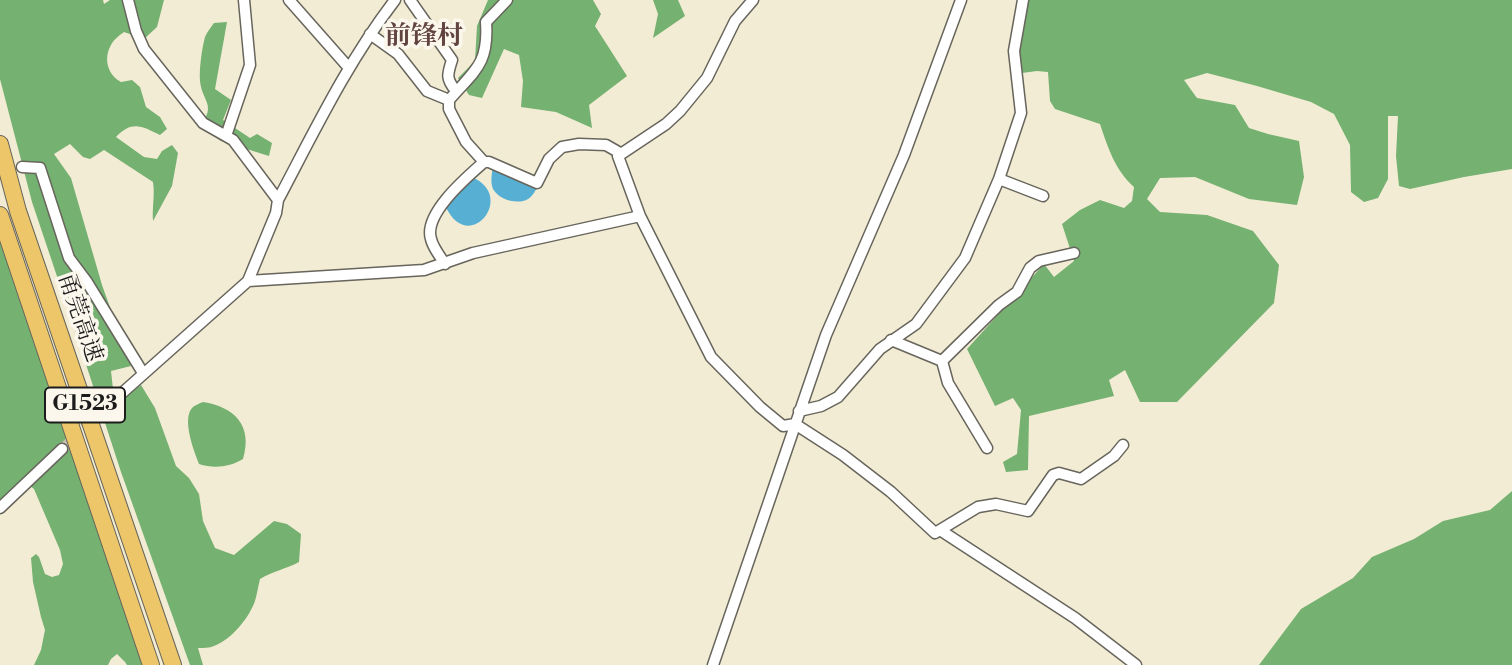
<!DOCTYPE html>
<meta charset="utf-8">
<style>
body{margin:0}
canvas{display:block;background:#f2ecd4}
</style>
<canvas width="1512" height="665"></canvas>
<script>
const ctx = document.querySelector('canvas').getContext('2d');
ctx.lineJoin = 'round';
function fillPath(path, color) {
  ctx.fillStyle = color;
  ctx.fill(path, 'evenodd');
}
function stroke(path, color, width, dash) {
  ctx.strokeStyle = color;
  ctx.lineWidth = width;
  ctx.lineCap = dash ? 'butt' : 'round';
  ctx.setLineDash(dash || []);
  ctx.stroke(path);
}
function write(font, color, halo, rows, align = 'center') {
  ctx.font = font + ' "Libre Bodoni","Noto Serif SC",serif';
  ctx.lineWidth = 7;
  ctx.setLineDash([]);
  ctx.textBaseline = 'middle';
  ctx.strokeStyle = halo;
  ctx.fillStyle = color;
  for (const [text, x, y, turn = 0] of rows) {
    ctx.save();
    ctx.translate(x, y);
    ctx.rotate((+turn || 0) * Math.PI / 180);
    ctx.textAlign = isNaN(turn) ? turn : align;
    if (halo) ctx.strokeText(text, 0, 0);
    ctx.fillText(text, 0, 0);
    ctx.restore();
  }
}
fillPath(new Path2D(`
 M 0,0 L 103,0 L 104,4 L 110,0 L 164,0 L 157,27 L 144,39 L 124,32 C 120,35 113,40 111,45 C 103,59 108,75 121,82 L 132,80 L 140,87 L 146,107 L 160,117 L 167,129 L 160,135 C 142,126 132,120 116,137 L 144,157 L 157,159 L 162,151 L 172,145 L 178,153 L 172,186 L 153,221 C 152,208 155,195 153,182 L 104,150 L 90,159 L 83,157 L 70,144 L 54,154 L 71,178 L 102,285 L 131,366 L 111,371 L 113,389 L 123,399 L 141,385 L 155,408 L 176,466 L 189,478 L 199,494 L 203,521 L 215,548 L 234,555 L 274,521 L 287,524 L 301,534 L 299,562 C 286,569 273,571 260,579 C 258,587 257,594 255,601 C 249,618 232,639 214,646 C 209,648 204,648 198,648 L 203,665 L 190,665 L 121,472 L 68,309 L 32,202 L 0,79 Z
 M 488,0 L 593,0 L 601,14 L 595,26 L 627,76 L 589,105 L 592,128 L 556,112 L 521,107 L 523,81 L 519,55 L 504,49 L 482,98 L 469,95 L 458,78 L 475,61 L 477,26 Z
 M 653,0 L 678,0 L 685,16 L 653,38 L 658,14 Z
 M 1026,0 L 1512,0 L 1512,169 L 1464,177 L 1410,189 L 1399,186 L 1396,156 L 1398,116 L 1388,116 L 1388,179 L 1378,198 L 1364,202 L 1351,192 L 1350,145 L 1334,114 L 1311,102 L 1257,86 L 1207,73 L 1184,80 L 1197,98 L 1235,105 L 1249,128 L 1268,134 L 1299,141 L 1304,177 L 1297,205 L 1249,199 L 1195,177 L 1160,178 L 1147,199 L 1160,212 L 1207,215 L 1253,231 L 1279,265 L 1274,303 L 1177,402 L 1140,402 L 1125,370 L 1109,380 L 1114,396 L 1029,416 L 1028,470 L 1006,472 L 1003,462 L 1017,454 L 1021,410 L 1013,398 L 995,406 L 967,349 L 1044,264 L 1054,277 L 1074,261 L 1062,224 L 1080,210 L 1100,200 L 1124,208 L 1132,201 L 1134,187 C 1115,170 1108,148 1100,124 L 1055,109 L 1050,101 L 1048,72 L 1037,71 L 1022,73 L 1017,58 Z
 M 227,22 L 215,89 L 231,100 L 223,120 L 250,138 L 257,134 L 272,143 L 269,156 L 221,141 L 200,126 C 217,104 202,102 200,81 C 199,69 202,48 205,37 C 207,32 211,27 214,23 Z
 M 0,240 L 144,665 L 127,665 L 125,662 L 117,654 L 111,659 L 108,665 L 34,665 L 41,650 L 45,630 L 41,617 L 33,582 L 31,558 L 36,554 L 39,557 L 45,574 L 52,577 L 59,575 L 63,564 L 60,550 L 34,489 L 29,485 L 0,503 Z
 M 203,402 C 235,407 253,426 243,459 C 230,467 214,469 199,464 C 194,451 181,418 193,407 C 194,406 202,402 203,402 Z
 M 1512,491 L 1512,665 L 1259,665 L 1301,609 L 1353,578 L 1372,557 L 1414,539 L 1443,521 L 1490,510 Z`), '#75b171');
fillPath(new Path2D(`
 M 493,166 L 538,185 C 536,190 533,196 528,199 C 518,205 499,200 493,189 C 490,182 492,173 493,166 Z
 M 472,177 C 518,197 467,257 445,205 Z`), '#57b0d4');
stroke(new Path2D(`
 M 62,449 L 103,410`), '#c7c2af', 10, [10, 5]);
const minor = new Path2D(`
 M 128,0 L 136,31 L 144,49 L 203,123 L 233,140 L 278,200 L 276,213 L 248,281
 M 289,0 L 349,68
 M 410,0 L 452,60 C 447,75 446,79 456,91
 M 753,0 L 735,21 L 707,78 L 680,111 L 666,124 L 618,156 L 640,216 L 711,357 L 760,407 L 783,426 L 795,424 L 843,455 L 891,492 L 935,533 L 978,507 L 996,504 L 1028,511 L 1053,475 L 1059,473 L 1081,479 L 1114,456 L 1123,445
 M 370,34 L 398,54 L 427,91 L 449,100
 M 226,136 L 250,65 L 244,0
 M 484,162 L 466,142 L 449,109 L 449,100 C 474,71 489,65 486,22 L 507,0
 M 22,167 L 40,168 L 69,258 L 87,282 L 143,373
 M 999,179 L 1043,196
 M 278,200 C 314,132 348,61 395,0
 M 445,264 C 440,256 433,248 431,239 C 423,214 467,177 484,162 L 489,162 L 537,183 L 549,159 L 562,147 L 579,144 L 606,145 L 620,153
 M 891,340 L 942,361 L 948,383 L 987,448
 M 942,361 L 999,305 L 1017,292 L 1030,268 L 1039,261 L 1074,253
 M 103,410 L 248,281 L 424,270 L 473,253 L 640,216
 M 799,411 L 821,406 L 838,397 L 880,349 L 916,324 L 965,258 L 999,179 L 1021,113 L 1014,51 L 1023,0
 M 0,508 L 62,449
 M 940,530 L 1075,618 L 1136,665
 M 713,665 L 826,335 L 904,155 L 961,0`);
const highway = new Path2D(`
 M 0,144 L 18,211 L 173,665
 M 0,215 L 151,665`);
stroke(minor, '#67655c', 13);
stroke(highway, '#67655c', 18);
stroke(minor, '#fff', 10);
stroke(highway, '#ecc669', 16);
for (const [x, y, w] of [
 [85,405,80]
]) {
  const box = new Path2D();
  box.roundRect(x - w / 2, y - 17.5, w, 35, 5);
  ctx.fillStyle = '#fbf7ec';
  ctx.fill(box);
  stroke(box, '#1c1c1c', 2);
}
write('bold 21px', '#1c1c1c', null, [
 ["G1523",85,405]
]);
write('23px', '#1c1c1c', '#fbf7ec', [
 ["甬莞高速",79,318,71]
]);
write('bold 26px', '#614440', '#fbf7ec', [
 ["前锋村",424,38]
]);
</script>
